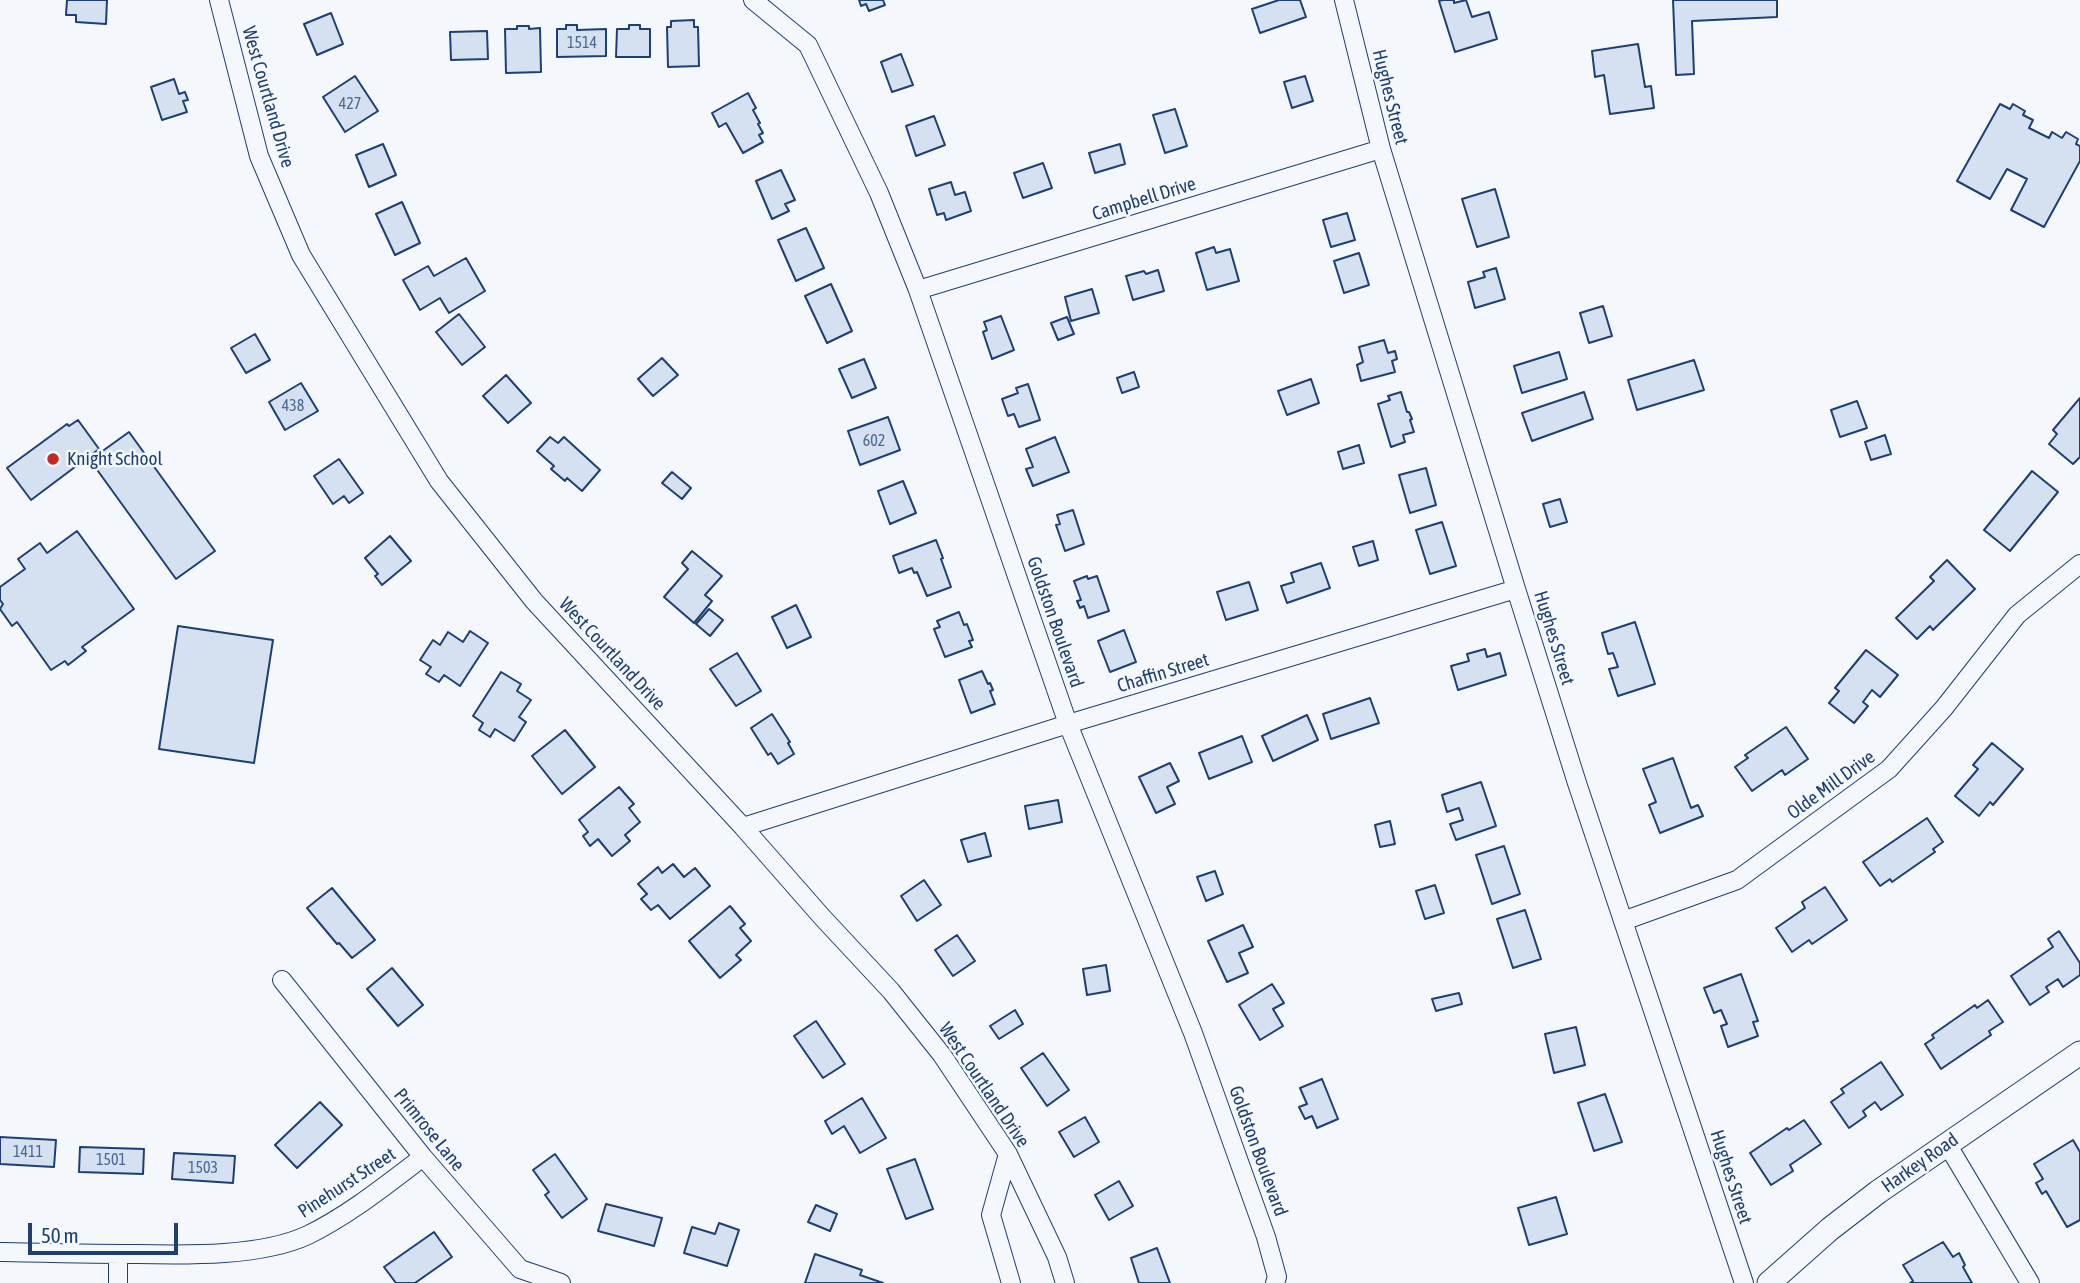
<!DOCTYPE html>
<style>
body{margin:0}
#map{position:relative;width:2080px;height:1283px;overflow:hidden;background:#f4f7fb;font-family:"Asap Condensed",sans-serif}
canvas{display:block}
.scale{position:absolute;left:28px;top:1223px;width:150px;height:32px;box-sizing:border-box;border:4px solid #1d3f73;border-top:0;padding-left:9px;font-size:21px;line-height:24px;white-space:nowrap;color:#1d3f73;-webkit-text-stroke:5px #f4f7fb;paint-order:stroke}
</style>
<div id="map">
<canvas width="2080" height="1283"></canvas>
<div class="scale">50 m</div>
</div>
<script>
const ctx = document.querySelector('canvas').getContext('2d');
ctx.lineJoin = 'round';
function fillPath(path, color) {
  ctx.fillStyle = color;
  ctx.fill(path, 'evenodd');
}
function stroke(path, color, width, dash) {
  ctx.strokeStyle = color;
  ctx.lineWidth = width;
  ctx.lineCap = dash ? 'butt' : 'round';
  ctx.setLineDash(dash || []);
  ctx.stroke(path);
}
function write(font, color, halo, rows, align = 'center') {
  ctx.font = font + ' "Asap Condensed",sans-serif';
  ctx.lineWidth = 5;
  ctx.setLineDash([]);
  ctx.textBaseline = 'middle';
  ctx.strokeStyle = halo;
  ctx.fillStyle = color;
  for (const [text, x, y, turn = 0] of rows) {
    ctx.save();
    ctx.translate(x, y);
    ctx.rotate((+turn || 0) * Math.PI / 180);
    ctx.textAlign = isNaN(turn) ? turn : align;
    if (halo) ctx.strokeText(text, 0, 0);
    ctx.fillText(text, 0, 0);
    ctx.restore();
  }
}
const building = new Path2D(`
 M 67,0 L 107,0 L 106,24 L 76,22 L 76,15 L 66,15 Z
 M 859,0 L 883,0 L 885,5 L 869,11 L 866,4 L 861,6 Z
 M 1279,0 L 1300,0 L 1306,17 L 1260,33 L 1252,9 Z
 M 1443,0 L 1454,0 L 1454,3 L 1466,0 L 1472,17 L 1489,12 L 1497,39 L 1455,52 L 1439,1 Z
 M 1673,0 L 1777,0 L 1777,17 L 1692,21 L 1694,74 L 1676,75 Z
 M 331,13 L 343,44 L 317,55 L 304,24 Z
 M 694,20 L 694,27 L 698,27 L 699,66 L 668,67 L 667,27 L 671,27 L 671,21 Z
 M 566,25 L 577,25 L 577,30 L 606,29 L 606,56 L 557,57 L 557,29 L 566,29 Z
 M 629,25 L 640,25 L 640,29 L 650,29 L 650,57 L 616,57 L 617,29 L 629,29 Z
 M 517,26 L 529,26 L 529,29 L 540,28 L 541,72 L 506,73 L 505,29 L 517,29 Z
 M 487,31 L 488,59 L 451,60 L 450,32 Z
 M 1638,44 L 1645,87 L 1651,86 L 1654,108 L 1610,114 L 1604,75 L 1595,77 L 1592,51 Z
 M 901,54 L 913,85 L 892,92 L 881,62 Z
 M 355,76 L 378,111 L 345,132 L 323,97 Z
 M 1305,76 L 1313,101 L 1292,108 L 1284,82 Z
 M 174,79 L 179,94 L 185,92 L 188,100 L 183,101 L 187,112 L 162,120 L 151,87 Z
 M 748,93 L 756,108 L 753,110 L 760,123 L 758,124 L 763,133 L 759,135 L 763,142 L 743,153 L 726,123 L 719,127 L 712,113 Z
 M 2000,104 L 2010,109 L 2013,104 L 2025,111 L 2023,115 L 2033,120 L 2029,128 L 2049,138 L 2052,132 L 2062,138 L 2066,132 L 2078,139 L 2076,144 L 2080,146 L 2080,161 L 2044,227 L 2011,210 L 2027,179 L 2007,169 L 1990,199 L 1957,181 Z
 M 1175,109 L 1187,146 L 1165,153 L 1153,115 Z
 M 934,116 L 945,145 L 916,156 L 906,126 Z
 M 383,144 L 396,175 L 369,187 L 356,155 Z
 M 1120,144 L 1125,164 L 1095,173 L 1089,153 Z
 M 1043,163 L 1052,188 L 1023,198 L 1014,173 Z
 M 781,170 L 795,200 L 785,204 L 789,211 L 772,219 L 756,181 Z
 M 951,182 L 955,195 L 965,192 L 971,211 L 946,220 L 944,213 L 937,215 L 929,189 Z
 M 1495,189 L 1509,237 L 1477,247 L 1462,199 Z
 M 402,202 L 420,243 L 395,255 L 376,214 Z
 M 1347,213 L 1355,240 L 1331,247 L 1323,220 Z
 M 806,228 L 824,268 L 796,281 L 778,240 Z
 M 1214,247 L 1216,253 L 1230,249 L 1239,281 L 1207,290 L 1196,253 Z
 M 1359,253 L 1369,285 L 1344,293 L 1334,261 Z
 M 466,258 L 485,291 L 449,313 L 440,298 L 420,310 L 403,280 L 428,266 L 434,276 Z
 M 1496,268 L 1505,299 L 1475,308 L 1468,282 L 1485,277 L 1483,272 Z
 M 1158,270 L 1164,291 L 1133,300 L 1126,276 L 1144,271 L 1146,274 Z
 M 831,284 L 852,331 L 827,343 L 805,296 Z
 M 1092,289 L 1099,313 L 1071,321 L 1065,297 Z
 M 1603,306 L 1612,336 L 1589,343 L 1580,313 Z
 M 459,314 L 485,347 L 462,365 L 436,332 Z
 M 1001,316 L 1014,350 L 992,359 L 983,332 L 987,330 L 984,322 Z
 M 1067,317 L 1074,334 L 1058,340 L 1051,323 Z
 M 255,334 L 270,360 L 246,373 L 231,348 Z
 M 1384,340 L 1388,353 L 1395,351 L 1397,359 L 1392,361 L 1395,372 L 1361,381 L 1357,365 L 1363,362 L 1359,347 Z
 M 1559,352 L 1567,379 L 1522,393 L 1514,366 Z
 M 662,358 L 678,375 L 653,396 L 638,379 Z
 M 864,359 L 876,388 L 852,398 L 839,369 Z
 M 1694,360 L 1704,390 L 1637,410 L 1628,380 Z
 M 1134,372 L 1139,387 L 1122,393 L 1117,378 Z
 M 506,375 L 531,403 L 508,423 L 483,396 Z
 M 1311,379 L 1319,403 L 1287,415 L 1278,391 Z
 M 301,383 L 318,411 L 285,430 L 269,402 Z
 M 1028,384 L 1040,420 L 1019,427 L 1014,414 L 1008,416 L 1002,399 L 1018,393 L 1016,388 Z
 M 1401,392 L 1407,412 L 1409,412 L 1412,419 L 1410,420 L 1414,432 L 1403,435 L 1405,442 L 1391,447 L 1378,404 L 1390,400 L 1388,396 Z
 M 1584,392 L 1593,419 L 1532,441 L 1522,413 Z
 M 2080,398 L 2080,457 L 2073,464 L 2049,444 L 2057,434 L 2053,430 Z
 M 1857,401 L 1867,428 L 1840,437 L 1831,410 Z
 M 888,417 L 900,450 L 860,465 L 848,431 Z
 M 78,420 L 99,449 L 31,500 L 7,468 L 67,424 L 69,426 Z
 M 129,432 L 215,551 L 176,579 L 90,460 Z
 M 1885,435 L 1891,454 L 1871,460 L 1865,442 Z
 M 550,437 L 558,443 L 564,437 L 600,470 L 582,491 L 567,478 L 565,481 L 551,469 L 554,466 L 537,451 Z
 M 1055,437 L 1069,472 L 1033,486 L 1026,469 L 1033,467 L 1026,449 Z
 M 1359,445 L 1364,463 L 1343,469 L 1338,452 Z
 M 339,459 L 363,493 L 349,503 L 344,496 L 333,504 L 314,476 Z
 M 1426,468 L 1436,505 L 1410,513 L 1399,475 Z
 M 2032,471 L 2058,492 L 2010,551 L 1984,530 Z
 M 672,472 L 691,488 L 682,499 L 662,483 Z
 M 903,481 L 916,513 L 890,524 L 878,491 Z
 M 1560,499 L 1567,522 L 1550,527 L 1543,504 Z
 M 1073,510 L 1084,544 L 1065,551 L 1056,525 L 1060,524 L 1057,515 Z
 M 1442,522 L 1456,566 L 1430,574 L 1416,530 Z
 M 77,531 L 134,609 L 82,647 L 86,651 L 68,665 L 65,661 L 51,670 L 17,622 L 12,626 L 0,609 L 3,604 L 0,600 L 0,587 L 25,569 L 18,559 L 40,543 L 47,553 Z
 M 390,536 L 411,561 L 382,585 L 375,576 L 378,574 L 365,558 Z
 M 936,540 L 943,558 L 941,559 L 951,587 L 927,596 L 917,572 L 914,573 L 912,568 L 899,573 L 893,556 Z
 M 1373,541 L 1378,560 L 1359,566 L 1353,547 Z
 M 692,551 L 722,576 L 705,595 L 712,601 L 694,623 L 664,597 L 688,569 L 682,563 Z
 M 1947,560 L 1975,589 L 1933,630 L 1930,626 L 1917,639 L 1896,618 L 1934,581 L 1930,577 Z
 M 1321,563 L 1330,588 L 1287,603 L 1281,586 L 1294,582 L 1291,573 Z
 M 1087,576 L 1088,579 L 1097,576 L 1109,611 L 1088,618 L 1084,606 L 1080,608 L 1077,601 L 1081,600 L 1074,581 Z
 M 1249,582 L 1258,610 L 1226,620 L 1217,592 Z
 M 796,605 L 811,637 L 787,648 L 772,617 Z
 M 709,609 L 723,620 L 710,636 L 696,624 Z
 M 959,612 L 964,625 L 967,624 L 973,640 L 969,641 L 972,647 L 945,657 L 934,629 L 940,627 L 937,621 Z
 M 1635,622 L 1655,684 L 1618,696 L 1609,669 L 1618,667 L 1613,653 L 1608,654 L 1602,633 Z
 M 178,626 L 273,640 L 254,763 L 159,749 Z
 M 1124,630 L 1136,662 L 1110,672 L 1098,641 Z
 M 470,631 L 488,643 L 460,686 L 444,675 L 439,682 L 426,674 L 431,667 L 420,660 L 433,640 L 440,645 L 448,632 L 463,642 Z
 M 1485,649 L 1487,657 L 1500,653 L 1506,675 L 1458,690 L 1451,666 L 1469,661 L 1467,654 Z
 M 1866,650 L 1898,675 L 1880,697 L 1872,690 L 1863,702 L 1868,706 L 1854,723 L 1829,703 L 1839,691 L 1835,688 Z
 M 737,653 L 761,691 L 736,706 L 710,669 Z
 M 982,671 L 988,684 L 990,683 L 993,690 L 990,691 L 995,704 L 971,713 L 959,680 Z
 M 501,672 L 521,684 L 517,691 L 531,700 L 519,717 L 526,722 L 514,741 L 495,729 L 490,737 L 479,730 L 483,723 L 473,716 Z
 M 1370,698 L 1379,723 L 1331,739 L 1323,714 Z
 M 772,714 L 790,742 L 788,743 L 794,754 L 778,764 L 771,753 L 768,755 L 751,728 Z
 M 1307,715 L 1318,740 L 1273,761 L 1262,736 Z
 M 1786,727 L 1808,759 L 1785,775 L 1782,770 L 1752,791 L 1735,767 L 1748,758 L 1745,755 Z
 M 565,730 L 595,767 L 562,794 L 532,756 Z
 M 1242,736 L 1252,762 L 1209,779 L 1199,753 Z
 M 1992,743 L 2023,769 L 1993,805 L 1990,802 L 1979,816 L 1955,796 L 1978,769 L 1973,765 Z
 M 1673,758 L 1691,808 L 1698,805 L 1703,816 L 1660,833 L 1649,805 L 1656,802 L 1643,769 Z
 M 1170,763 L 1179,781 L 1167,787 L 1175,804 L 1156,813 L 1139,777 Z
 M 1481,782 L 1496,826 L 1456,840 L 1450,824 L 1463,820 L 1459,808 L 1447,812 L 1442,795 Z
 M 619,787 L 634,804 L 629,808 L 640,822 L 625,835 L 630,841 L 612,856 L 598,839 L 590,846 L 583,836 L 588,832 L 579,820 Z
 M 1058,800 L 1062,822 L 1029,829 L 1025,806 Z
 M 1927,818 L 1943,842 L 1933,849 L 1935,852 L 1892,882 L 1890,879 L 1880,886 L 1863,862 Z
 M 1390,821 L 1395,844 L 1380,847 L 1375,825 Z
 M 985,833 L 991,856 L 968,862 L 961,840 Z
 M 1504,846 L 1520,894 L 1492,904 L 1476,855 Z
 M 673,864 L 684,877 L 695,868 L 710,886 L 670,919 L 658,905 L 651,910 L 641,899 L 647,894 L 638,884 L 658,867 L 662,873 Z
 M 1215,871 L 1223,894 L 1206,901 L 1197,877 Z
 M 924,880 L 941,905 L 917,921 L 901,896 Z
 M 1435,885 L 1444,913 L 1425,919 L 1416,891 Z
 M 1825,887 L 1847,920 L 1812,944 L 1809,940 L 1792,952 L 1776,928 L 1805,908 L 1802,902 Z
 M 332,888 L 375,940 L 352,958 L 339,943 L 337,944 L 307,908 Z
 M 730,906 L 745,924 L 740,928 L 751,941 L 736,955 L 741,960 L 720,978 L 689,941 Z
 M 1525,910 L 1541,959 L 1513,968 L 1497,919 Z
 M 1243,925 L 1253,947 L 1239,953 L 1248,973 L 1227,982 L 1208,941 Z
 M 2059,931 L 2080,963 L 2080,975 L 2063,987 L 2058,979 L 2046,987 L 2049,992 L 2030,1005 L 2011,976 L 2053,947 L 2048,939 Z
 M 957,935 L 975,961 L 953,976 L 935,950 Z
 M 1106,965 L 1110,991 L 1087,995 L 1083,969 Z
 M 392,968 L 423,1005 L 398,1026 L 367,989 Z
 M 1741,974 L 1758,1021 L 1753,1022 L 1758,1036 L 1728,1047 L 1721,1026 L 1727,1024 L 1721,1010 L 1714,1013 L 1704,988 Z
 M 1272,984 L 1284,1003 L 1273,1009 L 1283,1026 L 1260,1040 L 1239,1005 Z
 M 1459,993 L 1462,1004 L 1436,1011 L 1432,999 Z
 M 1988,1000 L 2003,1022 L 1989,1031 L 1991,1035 L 1941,1069 L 1925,1044 L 1934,1038 L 1932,1035 L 1975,1005 L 1977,1008 Z
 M 1015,1010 L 1023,1024 L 999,1039 L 990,1026 Z
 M 816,1021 L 845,1064 L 823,1078 L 794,1036 Z
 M 1576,1027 L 1585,1065 L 1554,1073 L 1545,1034 Z
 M 1043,1053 L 1069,1090 L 1047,1106 L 1021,1068 Z
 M 1881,1062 L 1903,1095 L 1881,1110 L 1875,1102 L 1863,1111 L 1866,1116 L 1849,1128 L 1831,1102 L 1844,1093 L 1841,1089 Z
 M 1322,1079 L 1338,1119 L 1317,1128 L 1312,1116 L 1305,1119 L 1299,1107 L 1307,1104 L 1300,1088 Z
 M 1605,1094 L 1622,1142 L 1594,1151 L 1578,1103 Z
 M 862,1098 L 886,1138 L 860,1153 L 844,1126 L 832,1134 L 825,1121 Z
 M 320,1102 L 342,1125 L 297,1168 L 275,1145 Z
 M 1085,1117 L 1099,1142 L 1074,1157 L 1059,1132 Z
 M 1804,1120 L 1821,1144 L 1790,1165 L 1793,1171 L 1771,1185 L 1750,1153 L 1787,1128 L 1789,1130 Z
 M 0,1137 L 56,1140 L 54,1167 L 0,1164 Z
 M 2073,1140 L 2080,1152 L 2080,1220 L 2067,1227 L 2046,1191 L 2042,1194 L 2036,1183 L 2043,1179 L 2034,1164 Z
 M 80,1147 L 144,1149 L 143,1174 L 79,1172 Z
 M 174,1153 L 235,1156 L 233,1183 L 172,1179 Z
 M 555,1154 L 587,1199 L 562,1218 L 545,1195 L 549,1192 L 533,1170 Z
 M 915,1159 L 933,1209 L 906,1219 L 887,1169 Z
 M 1119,1181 L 1133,1206 L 1109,1220 L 1095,1195 Z
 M 1556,1197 L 1567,1234 L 1529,1245 L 1518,1208 Z
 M 606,1204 L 662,1218 L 654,1246 L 598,1231 Z
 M 816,1205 L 837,1214 L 830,1231 L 808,1222 Z
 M 719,1223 L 739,1230 L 727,1266 L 684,1253 L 692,1227 L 715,1234 Z
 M 434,1232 L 452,1257 L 415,1283 L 396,1283 L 384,1267 Z
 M 1943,1242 L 1953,1257 L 1959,1253 L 1965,1265 L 1963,1267 L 1972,1283 L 1910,1283 L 1913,1281 L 1903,1265 Z
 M 1157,1248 L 1170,1283 L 1139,1283 L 1131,1258 Z
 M 815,1254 L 862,1270 L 860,1275 L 883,1283 L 805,1283 Z`);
fillPath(building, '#d5e0f0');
stroke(building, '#1d3f73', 2);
const minor = new Path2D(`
 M 219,0 L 259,156 L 301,255 L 439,481 L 534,601 L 743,827 L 822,917 L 891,991 L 942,1055 L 1008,1154 L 1057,1257 L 1065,1283
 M 753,0 L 808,45 L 879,193 L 918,290 L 1068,724 L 1193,1033 L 1266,1237 L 1277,1277 L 1275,1283
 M 1344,0 L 1381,149 L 1516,589 L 1577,783 L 1744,1283
 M 918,290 L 1381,149
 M 743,827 L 1068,724 L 1516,589
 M 1623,921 L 1737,880 L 1889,769 L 1944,708 L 2017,615 L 2080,564
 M 282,980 L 423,1157 L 520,1269 L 561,1283
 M 1947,1144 L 2030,1283
 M 1008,1154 L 991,1215 L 1011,1283
 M 0,1252 C 45,1253 89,1254 134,1254 C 185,1255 261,1257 308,1235 C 349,1215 386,1185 423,1157
 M 118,1283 L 118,1254`);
const tertiary = new Path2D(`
 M 1769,1283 L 1830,1229 L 1878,1192 L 2080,1053`);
stroke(minor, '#1d3f73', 20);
stroke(tertiary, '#1d3f73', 25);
stroke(minor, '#f4f7fb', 18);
stroke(tertiary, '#f4f7fb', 23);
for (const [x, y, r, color] of [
 [53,459,7,"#c62828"]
]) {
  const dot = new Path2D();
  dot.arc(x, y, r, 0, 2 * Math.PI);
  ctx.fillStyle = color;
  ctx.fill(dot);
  stroke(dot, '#f4f7fb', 2.5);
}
write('16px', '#4b6792', null, [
 ["1514",582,43],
 ["427",350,104],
 ["438",293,406],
 ["602",874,441],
 ["1411",28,1152],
 ["1501",111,1160],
 ["1503",203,1168]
]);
write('19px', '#1d3f73', '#f4f7fb', [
 ["West Courtland Drive",268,97,74],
 ["Hughes Street",1390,97,76],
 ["Campbell Drive",1144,199,-17],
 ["Goldston Boulevard",1055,622,71],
 ["Hughes Street",1554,638,73],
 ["West Courtland Drive",612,654,47],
 ["Chaffin Street",1163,673,-17],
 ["Olde Mill Drive",1831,785,-36],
 ["West Courtland Drive",984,1085,56],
 ["Primrose Lane",429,1130,51],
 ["Goldston Boulevard",1258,1151,70],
 ["Harkey Road",1920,1163,-35],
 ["Hughes Street",1731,1177,72],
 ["Pinehurst Street",347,1183,-33]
]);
write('19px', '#1d3f73', '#f4f7fb', [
 ["Knight School",67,459]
], 'left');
</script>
